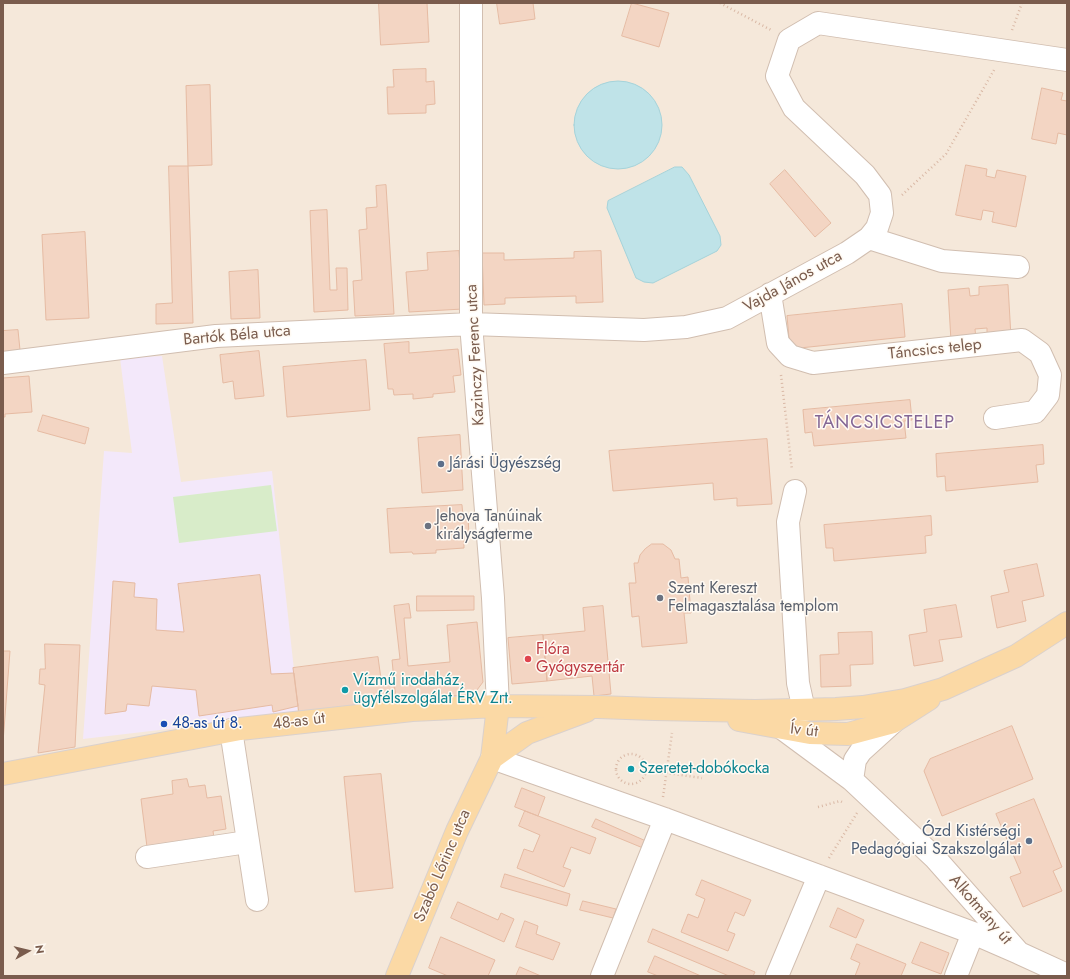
<!DOCTYPE html>
<meta charset="utf-8">
<style>
body{margin:0}
#map{position:relative;width:1070px;height:979px;overflow:hidden;background:#fdf6ec;font-family:Jost,sans-serif}
canvas{display:block}
.frame{position:absolute;inset:0;border:4px solid #7a5c4d;pointer-events:none}
.north{position:absolute;left:8px;top:931px;width:40px;height:40px;-webkit-text-stroke:3px #fffaf3;paint-order:stroke;rotate:82deg;font-size:11px;font-weight:700;line-height:16px;text-align:center;color:#7a5c4d}
.north::after{content:'';display:block;margin:auto;width:14px;height:18px;background:#7a5c4d;clip-path:polygon(50% 0,100% 100%,50% 72%,0 100%)}
</style>
<div id="map">
<canvas width="1070" height="979"></canvas>
<div class="frame"></div>
<div class="north">N</div>
</div>
<script>
const ctx = document.querySelector('canvas').getContext('2d');
ctx.lineJoin = 'round';
function fillPath(path, color) {
  ctx.fillStyle = color;
  ctx.fill(path, 'evenodd');
}
function stroke(path, color, width, dash) {
  ctx.strokeStyle = color;
  ctx.lineWidth = width;
  ctx.lineCap = dash ? 'butt' : 'round';
  ctx.setLineDash(dash || []);
  ctx.stroke(path);
}
function write(font, color, halo, rows, align = 'center') {
  ctx.font = font + ' Jost,sans-serif';
  ctx.lineWidth = 3;
  ctx.setLineDash([]);
  ctx.textBaseline = 'middle';
  ctx.strokeStyle = halo;
  ctx.fillStyle = color;
  for (const [text, x, y, turn = 0] of rows) {
    ctx.save();
    ctx.translate(x, y);
    ctx.rotate((+turn || 0) * Math.PI / 180);
    ctx.textAlign = isNaN(turn) ? turn : align;
    if (halo) ctx.strokeText(text, 0, 0);
    ctx.fillText(text, 0, 0);
    ctx.restore();
  }
}
fillPath(new Path2D(`
 M 3,3 L 1067,3 L 1067,976 L 3,976 Z`), '#f5e8da');
fillPath(new Path2D(`
 M 162,356 L 181,482 L 272,471 L 298,706 L 296,714 L 83,739 L 104,451 L 132,453 L 120,358 Z`), '#f3e8fa');
fillPath(new Path2D(`
 M 271,485 L 277,531 L 179,543 L 173,497 Z`), '#d8ecc9');
const water = new Path2D(`
 M574 125a44 44 0 1 1 88 0a44 44 0 1 1-88 0Z
 M 675,167 L 682,167 L 689,175 L 720,236 L 721,245 L 717,251 L 653,283 L 644,282 L 636,278 L 607,208 L 608,201 Z`);
fillPath(water, '#bfe3e8');
stroke(water, '#a5d3da', 1);
const building = new Path2D(`
 M 379,3 L 427,3 L 429,42 L 381,45 Z
 M 497,3 L 533,3 L 535,19 L 500,24 Z
 M 632,3 L 669,13 L 659,47 L 622,36 Z
 M 426,69 L 426,82 L 434,81 L 435,104 L 426,105 L 426,113 L 388,114 L 387,87 L 394,87 L 393,70 Z
 M 210,85 L 212,165 L 188,166 L 186,86 Z
 M 1042,88 L 1063,93 L 1061,100 L 1067,101 L 1067,135 L 1058,133 L 1056,144 L 1032,139 Z
 M 966,165 L 987,169 L 986,176 L 995,178 L 997,170 L 1026,176 L 1016,227 L 992,222 L 994,212 L 983,210 L 981,220 L 956,215 Z
 M 169,166 L 188,166 L 193,323 L 156,324 L 156,304 L 172,303 Z
 M 785,170 L 831,223 L 815,237 L 770,184 Z
 M 386,185 L 394,314 L 355,316 L 353,281 L 362,280 L 359,230 L 367,229 L 366,208 L 377,207 L 376,186 Z
 M 327,210 L 330,290 L 337,290 L 336,268 L 347,268 L 348,310 L 314,312 L 310,211 Z
 M 85,232 L 89,318 L 46,320 L 42,235 Z
 M 459,251 L 463,309 L 409,312 L 406,272 L 428,270 L 427,253 Z
 M 601,251 L 603,302 L 576,303 L 576,296 L 505,298 L 505,304 L 484,305 L 482,253 L 504,253 L 504,260 L 574,258 L 574,252 Z
 M 258,270 L 260,318 L 231,319 L 229,272 Z
 M 1008,285 L 1011,337 L 987,338 L 987,328 L 975,329 L 976,339 L 951,341 L 948,290 L 969,288 L 970,296 L 979,295 L 979,287 Z
 M 902,304 L 905,337 L 790,349 L 787,316 Z
 M 18,330 L 20,350 L 3,352 L 3,331 Z
 M 409,342 L 409,353 L 458,349 L 461,375 L 453,376 L 455,392 L 433,394 L 433,397 L 413,399 L 413,394 L 394,395 L 393,389 L 388,389 L 384,344 Z
 M 259,351 L 264,396 L 235,399 L 233,381 L 223,383 L 220,355 Z
 M 366,360 L 370,410 L 287,417 L 283,367 Z
 M 3,375 L 3,378 L 29,376 L 32,412 L 5,414 L 5,417 L 3,417 Z
 M 910,400 L 912,420 L 904,421 L 906,438 L 814,446 L 812,432 L 805,433 L 803,410 Z
 M 43,415 L 89,428 L 85,444 L 38,431 Z
 M 460,435 L 463,490 L 422,493 L 418,438 Z
 M 767,439 L 772,504 L 737,506 L 737,498 L 714,500 L 713,483 L 613,491 L 609,451 Z
 M 1043,445 L 1044,464 L 1036,465 L 1038,482 L 946,491 L 945,476 L 937,477 L 936,454 Z
 M 462,505 L 463,516 L 468,516 L 469,535 L 464,536 L 464,548 L 436,550 L 436,553 L 413,554 L 412,552 L 390,553 L 387,509 Z
 M 931,516 L 932,535 L 925,536 L 926,553 L 834,561 L 833,548 L 826,548 L 824,525 Z
 M 652,544 L 663,544 L 671,550 L 675,559 L 679,559 L 681,578 L 688,577 L 691,613 L 684,613 L 687,643 L 642,647 L 639,616 L 632,617 L 629,583 L 636,583 L 634,563 L 638,563 L 640,555 L 645,549 Z
 M 1037,564 L 1044,596 L 1022,601 L 1026,621 L 997,628 L 991,596 L 1009,592 L 1004,571 Z
 M 260,575 L 271,674 L 294,673 L 298,706 L 273,712 L 272,705 L 199,716 L 196,690 L 152,686 L 149,706 L 127,704 L 126,711 L 105,714 L 113,581 L 135,583 L 134,597 L 157,599 L 156,630 L 184,632 L 178,584 Z
 M 417,596 L 474,596 L 474,610 L 417,611 Z
 M 409,604 L 411,618 L 404,618 L 408,666 L 450,662 L 447,625 L 477,622 L 483,682 L 474,694 L 396,701 L 392,660 L 400,659 L 394,606 Z
 M 956,605 L 962,637 L 939,640 L 943,661 L 914,666 L 909,635 L 927,632 L 924,610 Z
 M 603,606 L 611,694 L 594,696 L 592,676 L 547,681 L 543,635 L 585,631 L 583,608 Z
 M 872,632 L 873,664 L 850,665 L 851,686 L 821,687 L 820,655 L 839,654 L 838,633 Z
 M 543,635 L 547,681 L 512,684 L 508,638 Z
 M 45,644 L 80,645 L 75,747 L 38,753 L 45,685 L 39,684 L 40,669 L 45,669 Z
 M 3,651 L 10,651 L 3,742 Z
 M 378,657 L 381,679 L 393,678 L 396,701 L 299,714 L 293,668 Z
 M 1012,726 L 1033,779 L 942,816 L 924,771 L 930,759 Z
 M 381,774 L 393,888 L 355,892 L 344,777 Z
 M 187,779 L 189,787 L 205,785 L 207,798 L 221,796 L 226,829 L 213,831 L 214,838 L 147,847 L 141,799 L 173,794 L 172,781 Z
 M 522,788 L 545,797 L 538,816 L 515,807 Z
 M 1034,799 L 1062,867 L 1053,871 L 1062,891 L 1023,907 L 1010,877 L 1021,873 L 996,814 Z
 M 525,811 L 596,838 L 590,854 L 571,847 L 563,867 L 571,870 L 564,887 L 517,868 L 524,849 L 533,852 L 540,835 L 519,826 Z
 M 596,819 L 646,841 L 643,848 L 592,827 Z
 M 505,874 L 570,894 L 567,906 L 501,887 Z
 M 702,880 L 751,900 L 744,916 L 735,912 L 727,931 L 735,934 L 728,951 L 681,932 L 688,914 L 698,918 L 705,899 L 696,895 Z
 M 583,901 L 616,909 L 613,918 L 580,910 Z
 M 458,902 L 498,920 L 501,913 L 514,919 L 504,942 L 451,918 Z
 M 838,908 L 864,920 L 856,938 L 830,927 Z
 M 525,921 L 538,926 L 536,934 L 560,943 L 553,960 L 516,947 Z
 M 653,929 L 755,972 L 753,976 L 729,976 L 648,942 Z
 M 441,937 L 495,960 L 488,976 L 448,976 L 429,968 Z
 M 921,942 L 949,953 L 941,974 L 912,963 Z
 M 857,944 L 906,964 L 901,976 L 855,976 L 860,963 L 851,959 Z
 M 655,956 L 701,976 L 658,976 L 648,972 Z
 M 520,967 L 541,976 L 516,976 Z`);
fillPath(building, '#f3d5c3');
stroke(building, '#e6bba3', 1);
const minor = new Path2D(`
 M 471,3 L 471,324 L 493,598 L 498,706
 M 869,238 L 942,261 L 1018,267
 M 770,294 L 778,343 L 790,356 L 813,363 L 1022,340 L 1040,353 L 1050,375 L 1048,395 L 1035,412 L 995,418
 M 3,363 L 216,336 L 471,324 L 644,330 L 686,327 L 727,318 L 847,253 L 869,238 L 877,228 L 882,213 L 880,195 L 865,175 L 794,108 L 777,76 L 789,40 L 818,23 L 1067,60
 M 795,491 L 788,522 L 798,683 L 804,710
 M 783,729 L 852,780 L 935,858 L 1019,953 L 1067,975
 M 231,730 L 257,900
 M 492,758 L 665,819 L 973,933 L 1019,953
 M 852,780 L 855,760 L 861,751 L 893,722
 M 147,857 L 247,842
 M 602,976 L 665,819
 M 777,976 L 819,876
 M 956,976 L 973,933`);
const major = new Path2D(`
 M 739,720 L 810,733 L 848,734 L 893,722 L 929,699
 M 492,758 L 498,706
 M 3,774 L 240,729 L 412,710 L 498,706 L 598,707 L 655,709 L 755,711 L 836,709 L 863,707 L 905,700 L 943,689 L 1016,656 L 1067,623
 M 397,976 L 457,831 L 492,758 L 527,733 L 586,711`);
stroke(minor, '#d1beb0', 24);
stroke(major, '#dad1cd', 24);
stroke(new Path2D(`
 M 720,3 L 771,30
 M 1012,30 L 1022,3
 M 902,195 L 946,154 L 994,70
 M 781,375 L 792,470
 M616 769a15 15 0 1 1 30 0a15 15 0 1 1-30 0Z
 M 646,770 L 702,778
 M 663,797 L 672,733
 M 818,807 L 840,801 L 842,802
 M 829,858 L 857,813`), '#d9b8a5', 2.5, [1, 3]);
stroke(minor, '#fff', 22);
stroke(major, '#fbd9a5', 22);
for (const [x, y, r, color] of [
 [441,464,4,"#5c6f8a"],
 [428,526,4,"#6b7280"],
 [660,598,4,"#6b7280"],
 [528,659,4,"#e0444e"],
 [345,690,4,"#0f9aa8"],
 [164,724,4,"#1a4fb4"],
 [631,769,4,"#0f9aa8"],
 [1029,841,4,"#5c6f8a"]
]) {
  const dot = new Path2D();
  dot.arc(x, y, r, 0, 2 * Math.PI);
  ctx.fillStyle = color;
  ctx.fill(dot);
  stroke(dot, '#fffaf3', 1.5);
}
write('16px', '#7a5c4d', '#fffaf3', [
 ["Vajda János utca",793,282,-29],
 ["Bartók Béla utca",237,336,-5],
 ["Táncsics telep",935,350,-6],
 ["Kazinczy Ferenc utca",476,355,-93],
 ["48-as út",299,722,-7],
 ["Ív út",804,731,6],
 ["Szabó Lőrinc utca",443,866,-67],
 ["Alkotmány út",980,910,49]
]);
write('16px', '#4e5e75', '#fffaf3', [
 ["Járási Ügyészség",449,464],
 ["Ózd Kistérségi",1021,832,"right"],
 ["Pedagógiai Szakszolgálat",1021,850,"right"]
], 'left');
write('16px', '#5b616d', '#fffaf3', [
 ["Jehova Tanúinak",436,517],
 ["királyságterme",436,535],
 ["Szent Kereszt",668,589],
 ["Felmagasztalása templom",668,607]
], 'left');
write('16px', '#be3a42', '#fffaf3', [
 ["Flóra",536,650],
 ["Gyógyszertár",536,668]
], 'left');
write('16px', '#0d838f', '#fffaf3', [
 ["Vízmű irodaház,",353,681],
 ["ügyfélszolgálat ÉRV Zrt.",353,699],
 ["Szeretet-dobókocka",639,769]
], 'left');
write('16px', '#164399', '#fffaf3', [
 ["48-as út 8.",172,724]
], 'left');
ctx.letterSpacing = '1px';
write('18px', '#846695', '#fffaf3', [
 ["TÁNCSICSTELEP",885,424]
]);
ctx.letterSpacing = '0px';
</script>
